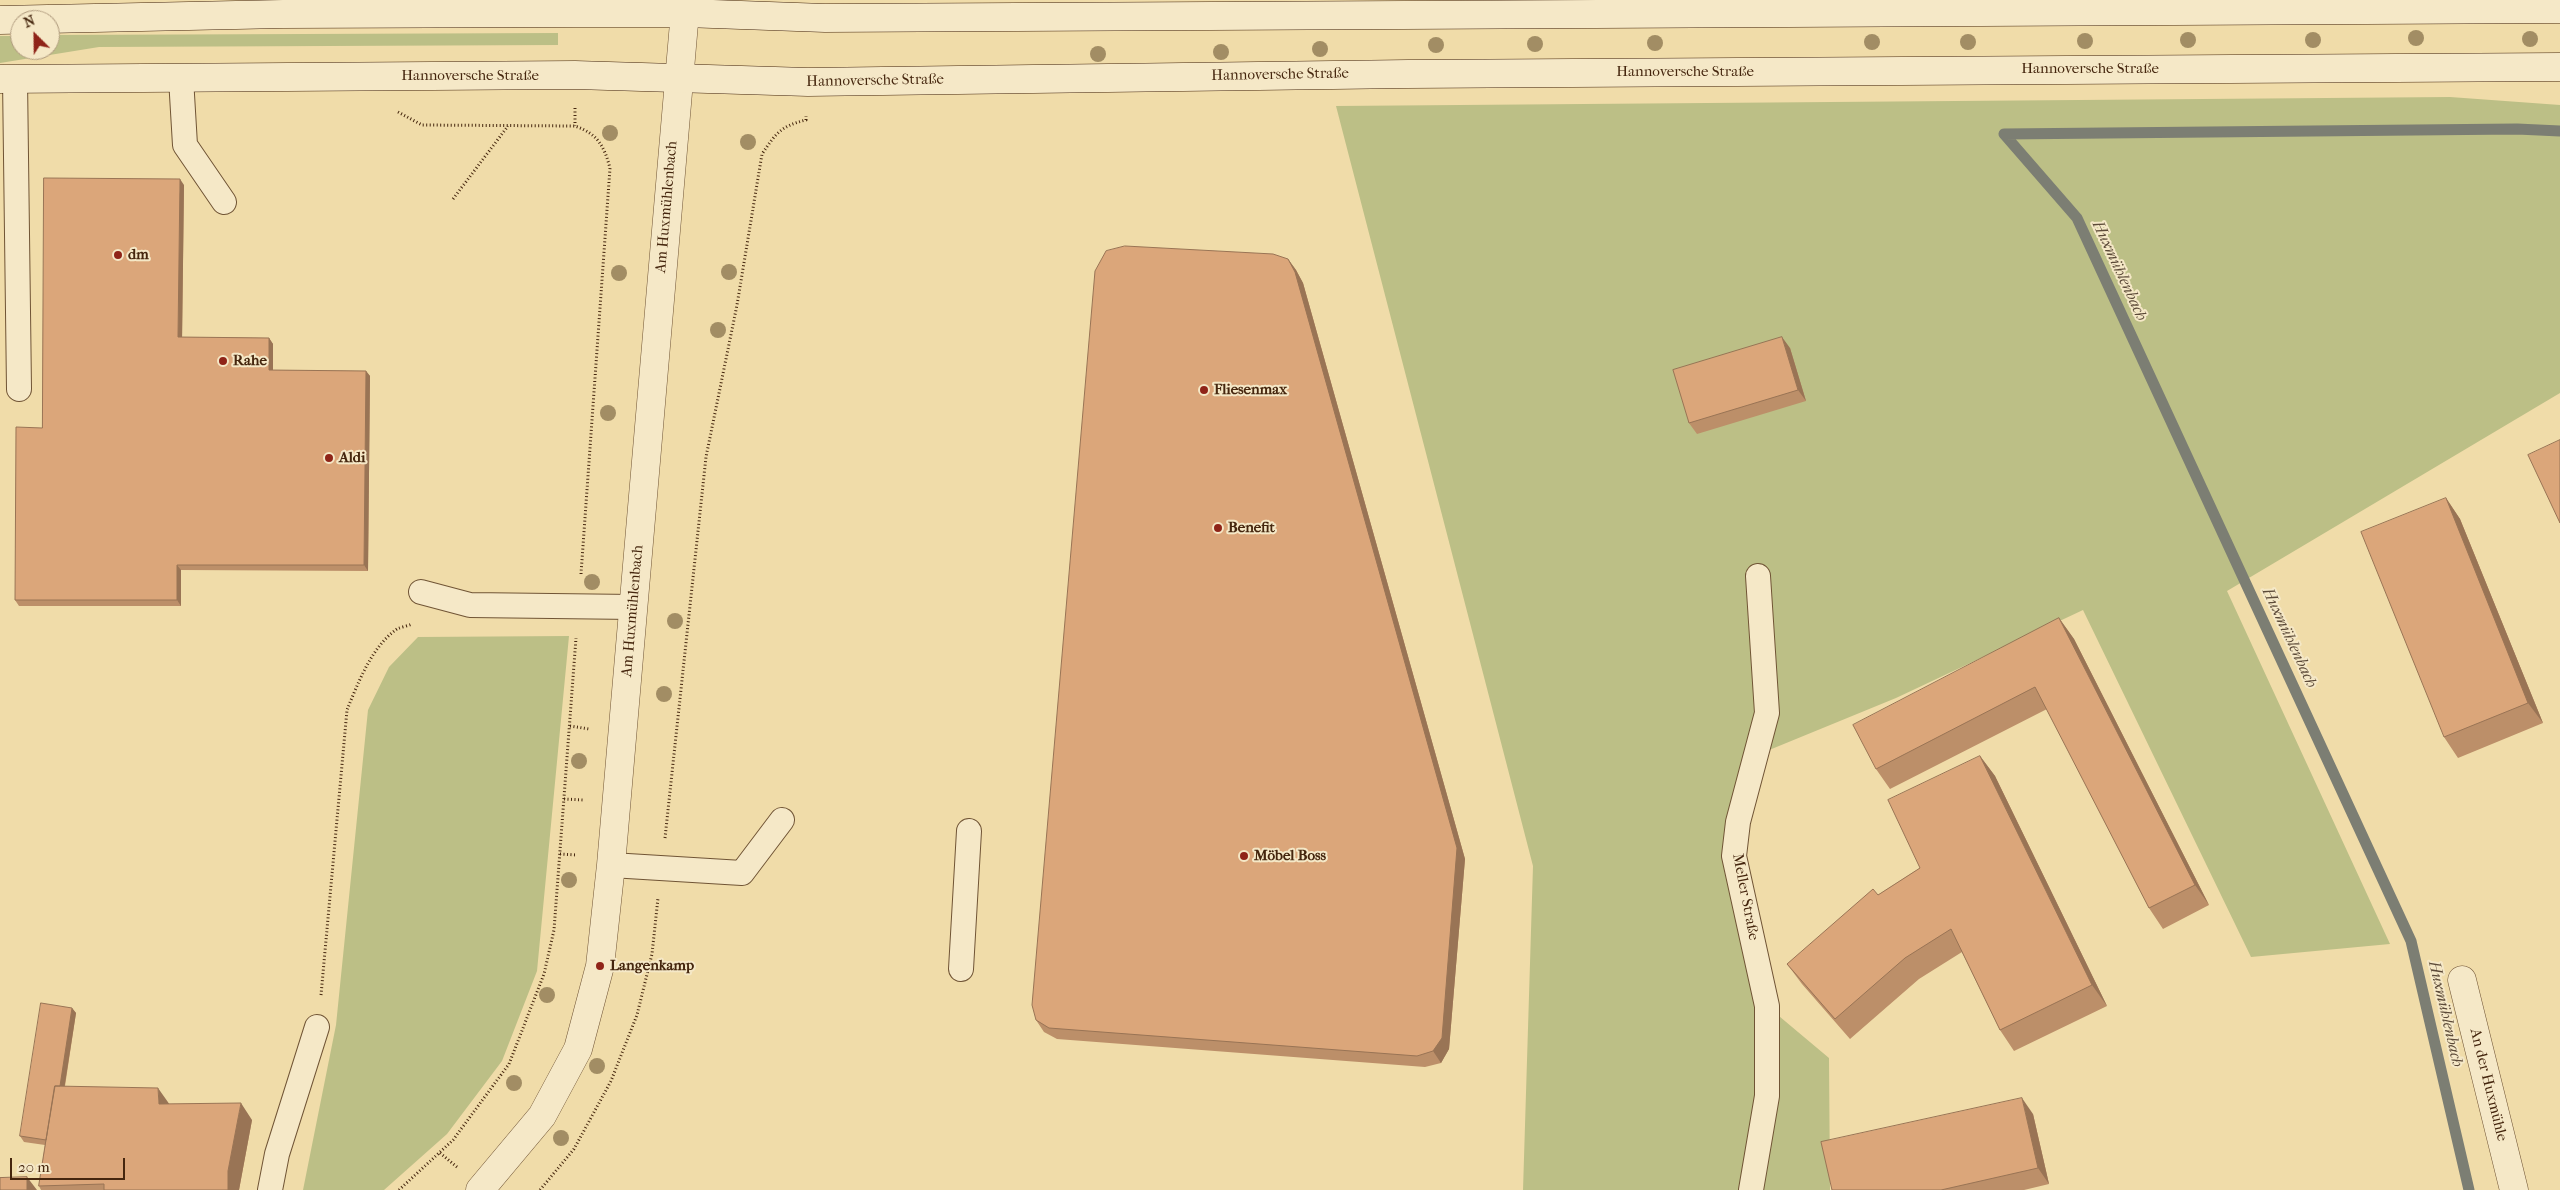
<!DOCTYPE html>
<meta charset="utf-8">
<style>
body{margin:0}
#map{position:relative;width:2560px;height:1190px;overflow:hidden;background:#f0dca9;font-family:"IM FELL French Canon",serif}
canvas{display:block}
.north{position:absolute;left:10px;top:10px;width:50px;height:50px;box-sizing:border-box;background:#f5e8c7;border:1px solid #af9a7d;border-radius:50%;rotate:337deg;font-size:14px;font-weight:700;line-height:20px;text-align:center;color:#45260e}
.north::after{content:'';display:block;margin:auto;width:18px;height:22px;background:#8f2418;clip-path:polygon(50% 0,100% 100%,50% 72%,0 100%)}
.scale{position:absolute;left:10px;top:1158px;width:115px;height:22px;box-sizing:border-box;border:2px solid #45260e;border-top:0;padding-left:6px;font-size:15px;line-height:18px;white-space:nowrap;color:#45260e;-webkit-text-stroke:4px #f5e8c7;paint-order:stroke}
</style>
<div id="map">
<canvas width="2560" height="1190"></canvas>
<div class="north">N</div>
<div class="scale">20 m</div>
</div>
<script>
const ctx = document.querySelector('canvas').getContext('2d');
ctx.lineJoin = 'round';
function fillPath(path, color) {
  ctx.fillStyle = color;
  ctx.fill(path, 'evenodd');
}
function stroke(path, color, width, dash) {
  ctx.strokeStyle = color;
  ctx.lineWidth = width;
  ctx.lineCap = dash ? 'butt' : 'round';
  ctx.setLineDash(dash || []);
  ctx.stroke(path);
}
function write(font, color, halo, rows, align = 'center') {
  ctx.font = font + ' "IM FELL French Canon",serif';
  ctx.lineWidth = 4;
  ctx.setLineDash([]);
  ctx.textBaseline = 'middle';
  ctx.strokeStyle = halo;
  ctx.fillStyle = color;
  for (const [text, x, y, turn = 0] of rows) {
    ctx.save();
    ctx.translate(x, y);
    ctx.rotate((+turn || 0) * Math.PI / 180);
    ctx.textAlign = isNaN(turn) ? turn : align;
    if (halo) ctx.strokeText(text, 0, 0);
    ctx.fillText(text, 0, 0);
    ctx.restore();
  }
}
fillPath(new Path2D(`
 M 558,33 L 558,45 L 99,47 L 0,63 L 0,36 L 20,36 L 20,50 L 50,50 L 50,35 Z
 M 2450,97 L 2560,105 L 2560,393 L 2227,591 L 2390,944 L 2251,957 L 2083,610 L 1896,698 L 1757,755 L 1738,822 L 1767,1006 L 1829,1058 L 1830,1190 L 1523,1190 L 1533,866 L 1336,106 Z
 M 569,636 L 537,971 L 502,1061 L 447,1134 L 384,1190 L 303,1190 L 336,1025 L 368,710 L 389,667 L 418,637 Z`), '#bcbf86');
stroke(new Path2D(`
 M 2004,134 L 2077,218 L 2411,941 L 2469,1190
 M 2004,134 L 2517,129 L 2560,131`), '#7c7e73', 11);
const service = new Path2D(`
 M 181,78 L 185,145 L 224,202
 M 15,79 L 19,389
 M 421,592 L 470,605 L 634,607
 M 611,865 L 742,873 L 782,820
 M 961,969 L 969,831
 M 270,1190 L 277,1154 L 317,1027
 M 1751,1190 L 1767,1096 L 1767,1006 L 1734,856 L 1738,822 L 1767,713 L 1758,576`);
const minor = new Path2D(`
 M 2462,980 L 2514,1190
 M 480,1190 L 542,1116 L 578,1049 L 600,966 L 611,865 L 686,0`);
const secondary = new Path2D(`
 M 0,20 L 283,14 L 575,13 L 685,13 L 825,18 L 2560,9
 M 0,79 L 575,75 L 808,82 L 1408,74 L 2560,67`);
stroke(service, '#705435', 26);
stroke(minor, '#705435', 29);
stroke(secondary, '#45260e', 29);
stroke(new Path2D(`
 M 575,108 L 575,126
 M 398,112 L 422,125 L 575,126 C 598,134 604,146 610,168 L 581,574
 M 453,199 L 508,126
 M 570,726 L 589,729
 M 564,799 L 584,800
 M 665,838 L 706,457 L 737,305 L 762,154 C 776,133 781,126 806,120 L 806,116
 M 560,854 L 577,855
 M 321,995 L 347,710 C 358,683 372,646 397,629 C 401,627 408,626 412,624
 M 440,1153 L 457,1167
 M 399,1190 L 453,1140 L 509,1064 L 544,974 L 554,930 L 576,638
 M 540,1190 L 574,1149 L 611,1081 L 637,1015 L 652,954 L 658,898`), '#45260e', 3, [1, 2.5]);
stroke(service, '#f5e8c7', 24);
stroke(minor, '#f5e8c7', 28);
stroke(secondary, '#f5e8c7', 28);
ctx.fillStyle = '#a28d64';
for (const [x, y] of [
 [2416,38],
 [2530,39],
 [2188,40],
 [2313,40],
 [2085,41],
 [1872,42],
 [1968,42],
 [1655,43],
 [1535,44],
 [1436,45],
 [1320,49],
 [1221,52],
 [1098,54],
 [610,133],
 [748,142],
 [729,272],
 [619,273],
 [718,330],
 [608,413],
 [592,582],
 [675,621],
 [664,694],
 [579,761],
 [569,880],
 [547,995],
 [597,1066],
 [514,1083],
 [561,1138]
]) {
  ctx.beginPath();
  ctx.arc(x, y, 8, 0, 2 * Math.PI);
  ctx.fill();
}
fillPath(new Path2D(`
 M 184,185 L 182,337 L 269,338 L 273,344 L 273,370 L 366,371 L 370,376 L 368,571 L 181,570 L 181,606 L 19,606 L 15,600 L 42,428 Z
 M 1288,259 L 1296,270 L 1303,283 L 1465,859 L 1449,1049 L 1441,1063 L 1425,1067 L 1057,1039 L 1044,1032 L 1036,1020 Z
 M 1790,348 L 1806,401 L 1697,434 L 1689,423 Z
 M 2446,498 L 2460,519 L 2543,723 L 2458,758 L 2444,737 Z
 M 2059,618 L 2074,639 L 2209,905 L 2163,929 L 2149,908 L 2047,709 L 1890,789 L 1876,769 Z
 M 1980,756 L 1995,776 L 2107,1006 L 2014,1051 L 2000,1030 L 1962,952 L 1919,979 L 1850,1039 L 1802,984 L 1787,964 L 1878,895 L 1920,868 Z
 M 72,1008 L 76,1013 L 65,1086 L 169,1104 L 252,1120 L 239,1190 L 41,1190 L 39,1186 L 45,1145 L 24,1142 L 20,1136 Z
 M 2033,1114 L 2049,1184 L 2024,1190 L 1832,1190 Z`), '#bc8f69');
fillPath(new Path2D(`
 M 180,179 L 184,185 L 182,343 L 178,337 Z
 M 1288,259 L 1296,270 L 1303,283 L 1465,859 L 1449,1049 L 1441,1063 L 1433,1051 Z
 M 1782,337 L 1790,348 L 1806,401 L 1798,390 Z
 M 269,338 L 273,344 L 273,376 L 269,370 Z
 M 366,371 L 370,376 L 368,571 L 364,565 Z
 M 2446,498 L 2460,519 L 2543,723 L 2528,703 Z
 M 177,565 L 181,570 L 181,606 L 177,600 Z
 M 2059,618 L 2074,639 L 2209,905 L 2195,885 Z
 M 1980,756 L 1995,776 L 2107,1006 L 2092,985 Z
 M 72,1008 L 76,1013 L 55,1147 L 51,1141 Z
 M 158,1088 L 170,1105 L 159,1104 Z
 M 2022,1098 L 2033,1114 L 2049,1184 L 2038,1168 Z
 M 241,1103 L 252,1120 L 239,1190 L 228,1190 L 228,1171 Z
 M 27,1177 L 37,1190 L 27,1190 Z`), '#997455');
const building = new Path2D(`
 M 44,178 L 180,179 L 178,337 L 269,338 L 269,370 L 366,371 L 364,565 L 177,565 L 177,600 L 15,600 L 16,427 L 42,428 Z
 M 1125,246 L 1273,254 L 1288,259 L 1295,272 L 1457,848 L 1442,1038 L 1433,1051 L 1417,1056 L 1049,1028 L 1036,1020 L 1032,1005 L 1095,271 L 1106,251 Z
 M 1782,337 L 1798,390 L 1689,423 L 1673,370 Z
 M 2560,440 L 2560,523 L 2528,455 Z
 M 2446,498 L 2528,703 L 2444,737 L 2361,532 Z
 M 2059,618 L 2195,885 L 2149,908 L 2035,687 L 1876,769 L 1853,725 Z
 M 1980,756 L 2092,985 L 2000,1030 L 1951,929 L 1905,958 L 1835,1019 L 1787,964 L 1873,889 L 1878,895 L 1920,868 L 1888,800 Z
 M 41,1003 L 72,1008 L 60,1086 L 55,1086 L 46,1140 L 20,1136 Z
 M 55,1086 L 158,1088 L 159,1104 L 241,1103 L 228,1171 L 228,1190 L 104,1190 L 104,1184 L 39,1186 Z
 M 2022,1098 L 2038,1168 L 1941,1190 L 1832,1190 L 1821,1142 Z
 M 27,1177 L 27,1190 L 0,1190 L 0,1178 Z`);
fillPath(building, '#dba67a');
stroke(building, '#997455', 1);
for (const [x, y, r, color] of [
 [118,255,5,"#8f2418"],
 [223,361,5,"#8f2418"],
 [1204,390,5,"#8f2418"],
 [329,458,5,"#8f2418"],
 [1218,528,5,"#8f2418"],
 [1244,856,5,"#8f2418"],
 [600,966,5,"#8f2418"]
]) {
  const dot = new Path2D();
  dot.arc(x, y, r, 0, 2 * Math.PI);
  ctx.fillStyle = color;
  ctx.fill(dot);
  stroke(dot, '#f5e8c7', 2);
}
write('15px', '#45260e', '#f5e8c7', [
 ["Hannoversche Straße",2090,69],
 ["Hannoversche Straße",1685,72],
 ["Hannoversche Straße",1280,75,-1],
 ["Hannoversche Straße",470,76],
 ["Hannoversche Straße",875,81,-1],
 ["Am Huxmühlenbach",667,207,-85],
 ["Am Huxmühlenbach",633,611,-85],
 ["Meller Straße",1745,897,79],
 ["An der Huxmühle",2488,1085,76]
]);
write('bold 15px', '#45260e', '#f5e8c7', [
 ["dm",128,255],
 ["Rahe",233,361],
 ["Fliesenmax",1214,390],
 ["Aldi",339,458],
 ["Benefit",1228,528],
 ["Möbel Boss",1254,856],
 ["Langenkamp",610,966]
], 'left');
write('italic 16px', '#5c4a38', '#f5e8c7', [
 ["Huxmühlenbach",2119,271,65],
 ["Huxmühlenbach",2289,638,65],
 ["Huxmühlenbach",2445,1014,77]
]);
</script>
